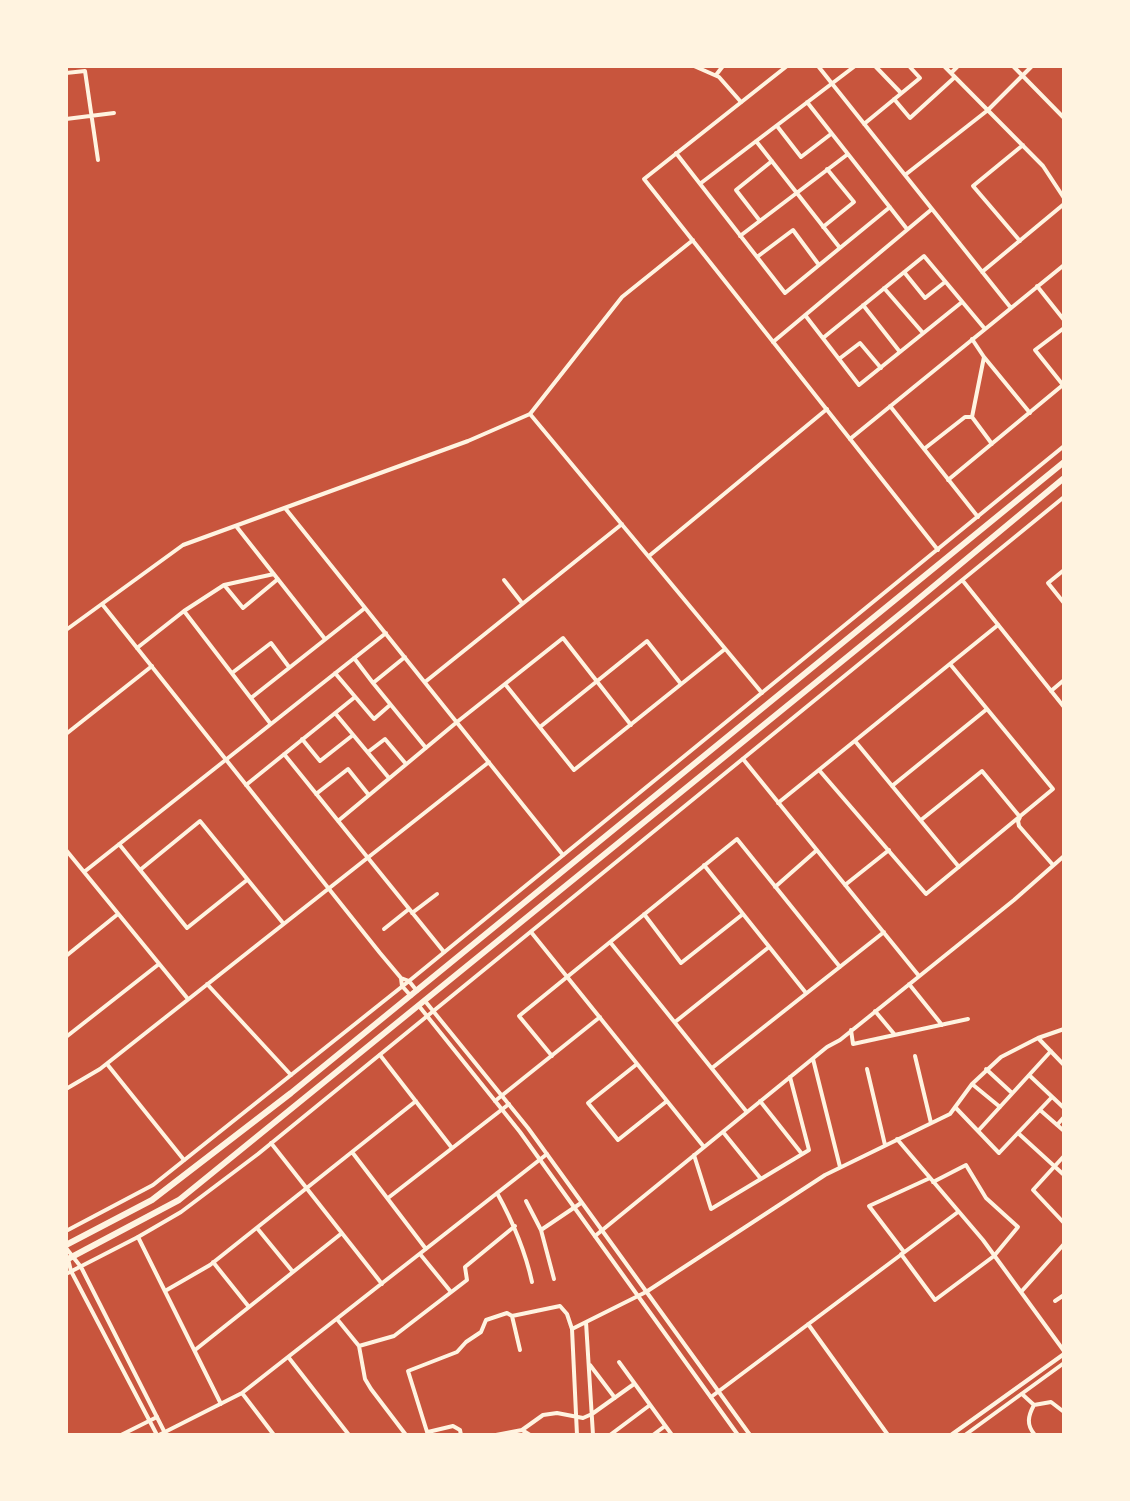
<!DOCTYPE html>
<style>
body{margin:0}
#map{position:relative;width:1130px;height:1501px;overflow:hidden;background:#c8553d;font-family:"Fira Sans",sans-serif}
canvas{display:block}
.frame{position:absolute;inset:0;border:68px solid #fff3e0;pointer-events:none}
</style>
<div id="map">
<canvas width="1130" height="1501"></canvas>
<div class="frame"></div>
</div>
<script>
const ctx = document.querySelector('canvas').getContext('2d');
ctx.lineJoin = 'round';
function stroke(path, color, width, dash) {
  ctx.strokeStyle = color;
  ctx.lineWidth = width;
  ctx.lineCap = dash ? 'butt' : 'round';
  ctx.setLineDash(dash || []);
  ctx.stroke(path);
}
stroke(new Path2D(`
 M 694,66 L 719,77 L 741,102
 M 818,66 L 1011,308
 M 875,66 L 901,93
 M 944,66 L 1043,166 L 1064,198
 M 1013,66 L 1064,118
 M 66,73 L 85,71 L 98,160
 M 951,73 L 958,66
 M 716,75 L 723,66
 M 894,99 L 910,118 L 955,77
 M 807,102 L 907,229
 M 66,119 L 114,113
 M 864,124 L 920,78 L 909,66
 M 777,126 L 801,157 L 831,134
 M 756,141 L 840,248
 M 676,153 L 785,293 L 890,207
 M 905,175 L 988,110 L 1032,66
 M 701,183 L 855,66
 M 760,221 L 736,190 L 772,161
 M 823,227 L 854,202 L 827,169
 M 740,236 L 848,154
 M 1020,241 L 973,186 L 1023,145
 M 757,257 L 793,230 L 819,265
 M 904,272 L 925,298 L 945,282
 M 982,272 L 1064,204
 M 1037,286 L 1064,320
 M 884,288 L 923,333
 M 863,305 L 900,352
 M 805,315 L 859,385 L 962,302
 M 823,338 L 924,256 L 985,329
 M 972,339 L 984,357
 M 773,342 L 932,209
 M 839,359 L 860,343 L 881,368
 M 1063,385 L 1035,350 L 1064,328
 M 890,406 L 978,517
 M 530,414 L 762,693
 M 850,439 L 1064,265
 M 992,444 L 972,417 L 984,357 L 1030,413
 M 924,449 L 965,417 L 972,417
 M 948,480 L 1064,384
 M 285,508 L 563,855
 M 236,526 L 325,639
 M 649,556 L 827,409
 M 1064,570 L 1048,583 L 1064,603
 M 504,580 L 522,603
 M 225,586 L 243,608 L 278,579
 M 184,611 L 270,723
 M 137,648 L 184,611 L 224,585 L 274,574
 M 405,657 L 373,683 L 426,748
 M 354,658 L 373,683
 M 232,673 L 271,643 L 289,667
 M 335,673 L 374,719 L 390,705
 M 425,682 L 622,524
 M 505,684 L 574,770 L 725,649
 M 1051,691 L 1064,680
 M 251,698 L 365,608
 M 335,713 L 389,778
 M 540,727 L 647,641 L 681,684
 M 66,734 L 152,666
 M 302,739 L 320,761 L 353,735
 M 855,741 L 959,867
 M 368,752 L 385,739 L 406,764
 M 284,754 L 444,952
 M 743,759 L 919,976
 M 819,770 L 926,894 L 1053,789 L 950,664
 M 246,785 L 355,697
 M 892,786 L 987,709
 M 316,794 L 348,769 L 368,794
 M 778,803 L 998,625
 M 921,820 L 982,771 L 1020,817 L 1018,821 L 1019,826 L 1053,865
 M 338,821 L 457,722 L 563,638 L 631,725
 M 119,844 L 187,928 L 247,880
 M 66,850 L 188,999
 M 704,865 L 806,993
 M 140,870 L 200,821 L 283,923
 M 84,872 L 386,633
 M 845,885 L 889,850
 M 775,887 L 817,850
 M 412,913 L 437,894
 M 644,914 L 681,963 L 743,914
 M 384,929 L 409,909
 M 531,932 L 704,1147
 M 610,942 L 746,1111
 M 66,956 L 118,914
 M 207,984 L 291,1075
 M 909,984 L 942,1025
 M 875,1011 L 895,1035
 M 675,1022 L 769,947
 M 851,1030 L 853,1044 L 968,1019
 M 66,1037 L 159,964
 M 1038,1038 L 1064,1065
 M 380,1055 L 452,1148
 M 552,1056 L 519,1016 L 737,839 L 840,967
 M 915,1056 L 931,1123
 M 813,1059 L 840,1167
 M 107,1064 L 184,1160
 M 637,1064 L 588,1103 L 618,1140 L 667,1101
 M 712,1068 L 884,932
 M 867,1069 L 885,1145
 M 986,1069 L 1012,1093
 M 1029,1075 L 1064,1108
 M 972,1084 L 1000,1107
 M 66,1089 L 100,1069 L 489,762
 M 495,1101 L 600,1017
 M 760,1101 L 802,1154
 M 955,1107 L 999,1153 L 1052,1097
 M 1040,1110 L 1064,1131
 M 1057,1125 L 1064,1117
 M 978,1131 L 1051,1051
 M 723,1132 L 761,1179
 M 1018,1133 L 1064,1175
 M 897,1139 L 983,1240 L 1064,1351
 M 271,1143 L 382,1284
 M 352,1152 L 426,1249
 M 694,1155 L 711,1209 L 809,1150 L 790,1077
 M 1064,1156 L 1033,1190 L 1064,1223
 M 497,1193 C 513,1222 525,1250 532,1282
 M 388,1198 L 509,1104
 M 526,1201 L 541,1230 L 554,1279
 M 257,1228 L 293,1272
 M 541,1230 L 581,1203
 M 595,1236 L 827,1047 L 840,1040 L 1014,900 L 1064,856
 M 138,1237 L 221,1404
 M 904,1252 L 869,1206 L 930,1178
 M 420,1254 L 451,1292
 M 901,1254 L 935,1300 L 994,1256 L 1018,1227 L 986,1198 L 966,1165 L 933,1182
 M 213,1262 L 249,1307
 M 165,1291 L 210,1265 L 416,1101
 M 1021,1292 L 1064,1244
 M 1055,1301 L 1064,1295
 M 512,1316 L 520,1350
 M 337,1319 L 359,1346 L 365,1379 L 371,1389 L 406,1435
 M 586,1322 L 593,1435
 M 808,1324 L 888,1435
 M 572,1329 L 646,1292 L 825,1175 L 950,1114 L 972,1084 L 1001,1057 L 1038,1038 L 1064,1029
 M 359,1346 L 394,1336 L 467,1280 L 465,1267 L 515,1226
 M 195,1350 L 342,1233
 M 289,1358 L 349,1435
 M 619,1362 L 672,1435
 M 590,1365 L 615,1398
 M 242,1393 L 274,1435
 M 1022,1394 L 1034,1405
 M 711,1397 L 958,1212
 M 522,1430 L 543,1415 L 557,1413 L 583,1418 L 592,1414 L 634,1384
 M 428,1432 L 453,1426 L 460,1430 L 461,1435
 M 121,1435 L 157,1417
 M 159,1435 L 242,1393 L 547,1154
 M 428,1435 L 408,1371 L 457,1352 L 466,1342 L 481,1332 L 486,1320 L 507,1313 L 512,1316 L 560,1306 L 567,1314 L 572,1329 L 577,1435
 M 496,1435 L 522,1430 L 530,1435
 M 610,1435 L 650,1405
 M 653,1435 L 665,1426
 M 1035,1435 C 1026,1425 1028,1416 1034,1405 L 1051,1402 L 1064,1412`), '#fff3e0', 4);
stroke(new Path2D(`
 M 787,66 L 644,179 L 938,550
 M 963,581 L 1064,707
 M 102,604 L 380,953 L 401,978 L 409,981 L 417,991
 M 66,630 L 183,545 L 468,441 L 530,414 L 622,297 L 693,240
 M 401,978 L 402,986 L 411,996
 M 425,1001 L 528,1128 L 750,1435
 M 419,1006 L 520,1132 L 738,1435
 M 66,1231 L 153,1185 L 409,981 L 1064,446
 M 66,1248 L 81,1267 L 166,1435
 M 68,1259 L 71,1271 L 157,1435
 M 66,1274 L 138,1237 L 181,1212 L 258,1154 L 1064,497
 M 951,1435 L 1064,1354
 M 965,1435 L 1064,1363`), '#fff3e0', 4);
stroke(new Path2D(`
 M 66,1245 L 152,1200 L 291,1093 L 1064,462
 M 66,1260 L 179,1200 L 910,606 L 1064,478`), '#fff3e0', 6);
</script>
